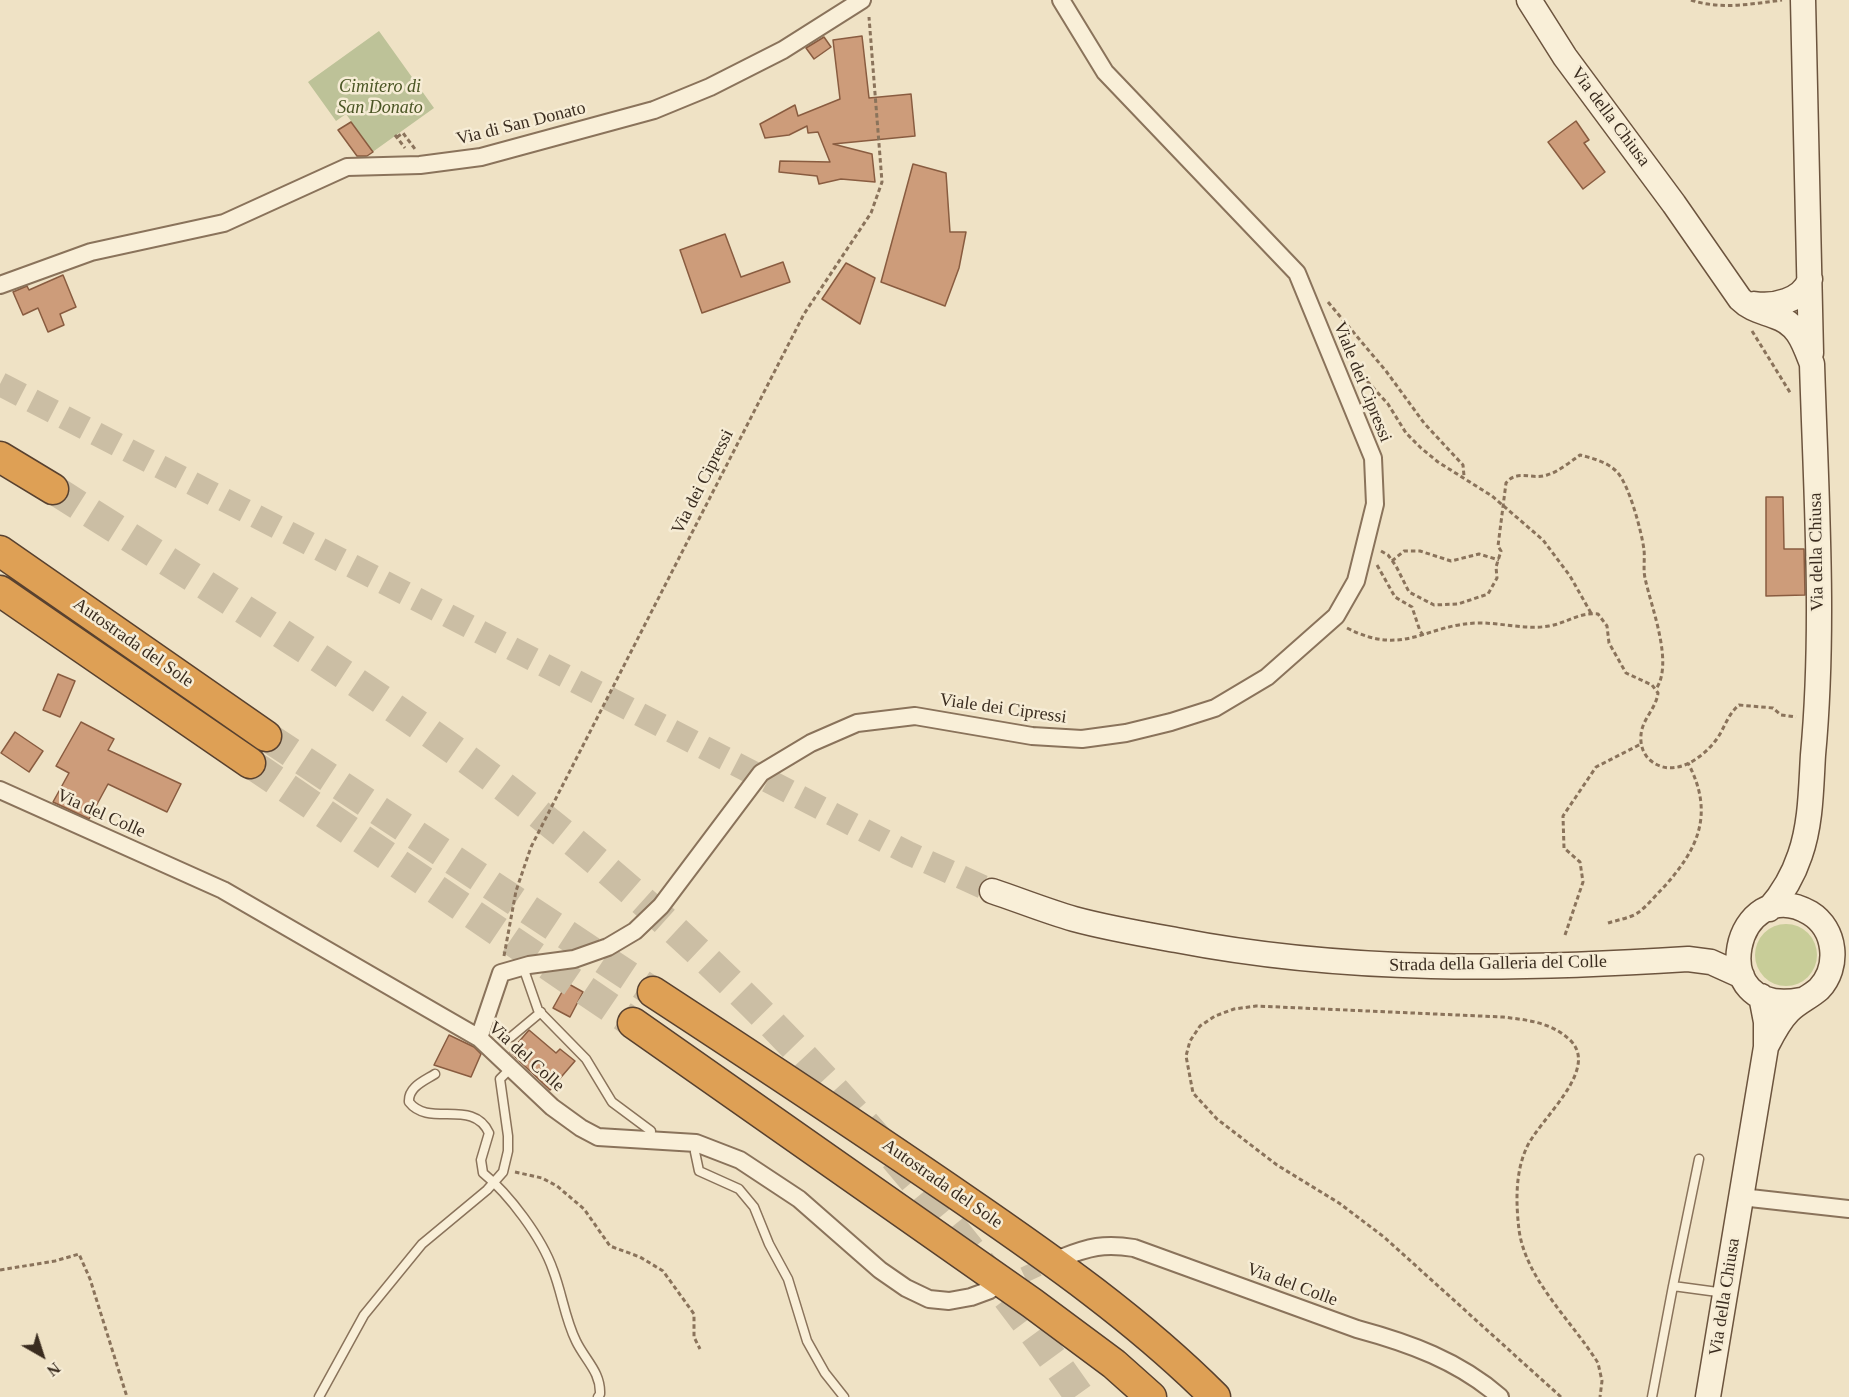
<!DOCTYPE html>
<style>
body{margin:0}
#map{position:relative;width:1849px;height:1397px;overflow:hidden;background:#efe2c5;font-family:"Times New Roman",serif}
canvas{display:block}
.north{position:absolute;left:12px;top:1325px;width:60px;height:60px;-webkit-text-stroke:4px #f6ecd5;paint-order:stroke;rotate:141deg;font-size:16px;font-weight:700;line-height:24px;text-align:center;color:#3a2c1f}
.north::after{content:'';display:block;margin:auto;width:21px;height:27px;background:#3a2c1f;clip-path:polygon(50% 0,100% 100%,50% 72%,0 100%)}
</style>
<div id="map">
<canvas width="1849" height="1397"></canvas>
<div class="north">N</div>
</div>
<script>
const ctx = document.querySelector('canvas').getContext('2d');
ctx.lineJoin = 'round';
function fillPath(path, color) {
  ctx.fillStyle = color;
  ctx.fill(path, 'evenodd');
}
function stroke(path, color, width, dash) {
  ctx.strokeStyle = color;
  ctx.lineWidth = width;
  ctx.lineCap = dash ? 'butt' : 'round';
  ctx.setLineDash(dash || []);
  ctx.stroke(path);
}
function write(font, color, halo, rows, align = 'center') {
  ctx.font = font + ' "Times New Roman",serif';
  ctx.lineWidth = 5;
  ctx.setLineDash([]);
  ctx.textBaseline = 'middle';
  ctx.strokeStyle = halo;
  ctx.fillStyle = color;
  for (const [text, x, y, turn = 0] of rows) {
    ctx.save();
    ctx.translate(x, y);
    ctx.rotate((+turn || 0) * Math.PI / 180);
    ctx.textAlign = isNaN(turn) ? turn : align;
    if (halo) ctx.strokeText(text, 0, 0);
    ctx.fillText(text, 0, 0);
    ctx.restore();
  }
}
fillPath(new Path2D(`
 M1755 955a31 31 0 1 1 62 0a31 31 0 1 1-62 0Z`), '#c8cd98');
fillPath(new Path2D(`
 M 379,31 L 434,108 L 360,161 L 338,130 L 351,121 L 346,114 L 336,121 L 308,82 Z`), '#bdc298');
const building = new Path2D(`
 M 862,36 L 869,98 L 911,94 L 915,136 L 833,144 L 872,154 L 875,182 L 841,179 L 819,184 L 817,176 L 779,172 L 780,161 L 830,162 L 818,132 L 808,133 L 807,126 L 789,135 L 765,138 L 760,124 L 795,105 L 798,116 L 840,99 L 833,40 Z
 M 824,37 L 831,47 L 814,59 L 806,48 Z
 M 1576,121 L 1589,140 L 1584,143 L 1605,172 L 1583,189 L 1548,142 Z
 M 351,122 L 373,152 L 367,156 L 357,156 L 338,130 Z
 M 913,164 L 946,173 L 950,232 L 966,232 L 959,268 L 945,306 L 881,282 Z
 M 725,234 L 741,277 L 783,262 L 790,282 L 702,313 L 680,250 Z
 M 846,263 L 875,278 L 860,324 L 822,299 Z
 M 63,275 L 76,307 L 60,314 L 64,325 L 48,332 L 38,308 L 23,315 L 13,292 L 27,286 L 29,290 Z
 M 1766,497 L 1783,497 L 1784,549 L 1804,549 L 1805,595 L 1766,596 Z
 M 58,674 L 75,681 L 60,717 L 43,710 Z
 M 81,722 L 114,739 L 108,750 L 181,784 L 167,812 L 108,784 L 89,819 L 53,802 L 69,773 L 56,766 Z
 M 15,732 L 43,751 L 29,772 L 1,753 Z
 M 567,983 L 583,992 L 570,1017 L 553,1008 Z
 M 529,1030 L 556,1053 L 560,1049 L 575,1061 L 550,1090 L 510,1052 Z
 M 449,1035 L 474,1047 L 481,1054 L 471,1077 L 434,1065 Z`);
fillPath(building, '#cd9c7a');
stroke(building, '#895c40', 1.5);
stroke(new Path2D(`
 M 1002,1285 L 1058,1259`), '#cbbea4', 16, [16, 8]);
stroke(new Path2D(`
 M 0,384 L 908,853 L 992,891`), '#cbbea4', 24, [24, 12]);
stroke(new Path2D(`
 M 53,489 C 190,576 329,660 461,755 C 704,931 908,1152 1080,1397
 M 266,736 L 653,992
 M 250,763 L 633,1023`), '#cbbea4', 30, [30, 15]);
const lane = new Path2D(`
 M 523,967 L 538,1010 L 586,1059 L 612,1102 L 651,1131 L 650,1141
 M 511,1037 L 541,1012
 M 435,1074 C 424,1081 408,1087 409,1102 C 429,1128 473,1098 489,1133 L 481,1160 L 483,1173 C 509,1194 542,1238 553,1270 C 562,1293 565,1319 576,1341 C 585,1360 601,1372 600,1394 L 598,1397
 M 696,1143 L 695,1152 L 699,1171 L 739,1189 L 754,1207 L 769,1244 L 788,1279 L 807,1341 L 825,1373 L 844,1397
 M 1699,1159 L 1673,1286 L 1725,1293
 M 319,1397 L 364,1315 L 422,1244 L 487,1190 L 503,1172 L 508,1151 L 508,1136 L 500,1079 L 510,1069
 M 1652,1397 L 1673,1286`);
const street = new Path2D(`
 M 0,285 L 91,252 L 224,223 L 347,167 L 420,165 L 481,157 L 654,110 L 710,87 L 783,50 L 862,0
 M 0,790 L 223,890 L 479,1038 L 552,1107 L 581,1128 L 598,1137 L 696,1143 L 740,1160 L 799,1199 L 880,1270 L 906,1288 L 929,1299 L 949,1301 L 971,1297 L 990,1290
 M 479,1038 L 501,973 L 529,965 L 574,959 L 608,947 L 635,931 L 661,906 L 761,773 L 811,743 L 857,723 L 915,716 L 1032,736 L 1082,739 L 1126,733 L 1171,722 L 1215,708 L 1267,677 L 1336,616 L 1356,581 L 1375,504 L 1373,458 L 1297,273 L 1105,72 L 1061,0
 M 1741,1197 L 1849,1209
 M 1061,1258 C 1089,1247 1104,1243 1134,1248 L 1357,1329 C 1409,1343 1459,1361 1500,1397`);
const secondary = new Path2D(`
 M 1529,0 L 1565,57 L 1674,204 L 1740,299 C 1750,309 1761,311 1774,316 C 1798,323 1804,343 1812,364 C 1816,494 1825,626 1813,755 C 1811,788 1811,824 1800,855 C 1793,876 1783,893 1769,909
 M 1803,0 L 1811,353
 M 1754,304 C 1773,307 1803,301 1810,279
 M 992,891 C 1019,900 1046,911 1074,919 C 1107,928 1142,934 1176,940 C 1346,973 1516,970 1688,959 L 1711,962 L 1742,976
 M 1767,1045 C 1773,1033 1779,1021 1789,1011 C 1798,1002 1810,997 1819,989 C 1840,967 1836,929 1810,913 C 1735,869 1700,1019 1801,1000
 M 1708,1397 L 1766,1047 L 1766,1022 L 1761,996`);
const highway = new Path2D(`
 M 0,457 L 53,489
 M 0,551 L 266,736
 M 0,591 L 250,763
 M 653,992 C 757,1060 860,1128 962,1198 C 1051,1259 1139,1321 1215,1397
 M 633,1023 L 1032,1303 L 1114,1364 L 1151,1397`);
stroke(lane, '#8a735b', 11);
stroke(street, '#8a735b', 20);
stroke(secondary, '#6c543e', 27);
stroke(highway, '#58412f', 33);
stroke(new Path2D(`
 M 1691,0 C 1721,10 1751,4 1782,0
 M 395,135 L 405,148
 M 397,137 L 403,133 L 415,149
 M 1328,302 L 1386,371 L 1424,423 L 1463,465 L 1464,476
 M 1752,331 L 1791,394
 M 1357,370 L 1388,404 L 1406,433 L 1421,448 L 1438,462 L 1492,496 L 1543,540 L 1570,576 L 1591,613
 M 1381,551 L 1388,555 L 1396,566 L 1409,592 L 1434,605 L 1458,604 L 1488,594 L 1497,578 L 1496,567 L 1501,551 L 1498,546 L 1506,483 C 1517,469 1532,480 1547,475 C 1558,472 1570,462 1580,455 C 1592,458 1608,462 1617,472 C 1629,484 1642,533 1644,550 C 1645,559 1643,569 1645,578 C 1651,607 1674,663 1656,689
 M 1392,561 L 1404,551 L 1420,551 L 1451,561 L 1479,554 L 1499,560
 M 1377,565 L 1395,597 L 1412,607 L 1420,631 L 1424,636
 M 1347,628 C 1405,658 1427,623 1480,623 C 1503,623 1526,630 1549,626 C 1567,623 1579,612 1598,614 L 1607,626 L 1609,643 L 1626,673 L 1652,685 L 1658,693 C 1656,709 1642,719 1641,735 C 1640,744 1643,754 1650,760 C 1672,779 1701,760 1716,740 C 1725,728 1727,715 1739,705 L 1773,708 L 1781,715 L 1796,717
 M 1608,923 C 1617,920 1631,918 1639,912 C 1647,906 1655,896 1662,889 C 1698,850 1715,814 1688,763
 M 1565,935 L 1583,882 L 1580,862 L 1564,848 L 1563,816 L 1596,767 L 1641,744
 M 504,956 L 516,891 L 531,847 L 804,314 L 871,213 L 882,182 L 869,17
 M 515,1172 L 542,1178 L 557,1186 L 584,1209 L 610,1246 L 640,1257 L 663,1271 L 694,1314 L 694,1337 L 700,1349
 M 0,1270 L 55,1261 L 79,1254 L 90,1279 L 127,1397
 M 1561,1397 L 1384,1237 L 1339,1203 L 1277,1165 L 1217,1119 L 1193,1093 L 1186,1056 L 1190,1041 L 1200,1026 L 1215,1016 L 1234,1009 L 1256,1006 L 1503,1017 C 1527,1020 1551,1022 1570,1040 C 1601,1070 1538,1120 1526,1149 C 1515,1174 1516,1204 1519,1230 C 1526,1280 1572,1321 1598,1363 L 1602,1381 L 1600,1397`), '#8a735b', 3, [4.5, 3]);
stroke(lane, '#f9efd8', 8);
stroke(street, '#f9efd8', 16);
stroke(secondary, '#f9efd8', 24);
stroke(highway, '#dea055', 30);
write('italic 18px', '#4b5625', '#f6ecd5', [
 ["Cimitero di",380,87],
 ["San Donato",380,108]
]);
write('18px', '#3a2c1f', '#f6ecd5', [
 ["Via della Chiusa",1610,117,53],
 ["Via di San Donato",521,124,-14],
 ["Viale dei Cipressi",1362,382,68],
 ["Via dei Cipressi",703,482,-63],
 ["Via della Chiusa",1817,552,-91],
 ["Autostrada del Sole",133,643,35],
 ["Viale dei Cipressi",1003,709,8],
 ["Via del Colle",101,814,24],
 ["Strada della Galleria del Colle",1498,964,-1],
 ["Via del Colle",526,1057,42],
 ["Autostrada del Sole",942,1184,35],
 ["Via del Colle",1292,1285,20],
 ["Via della Chiusa",1725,1297,-81]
]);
</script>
